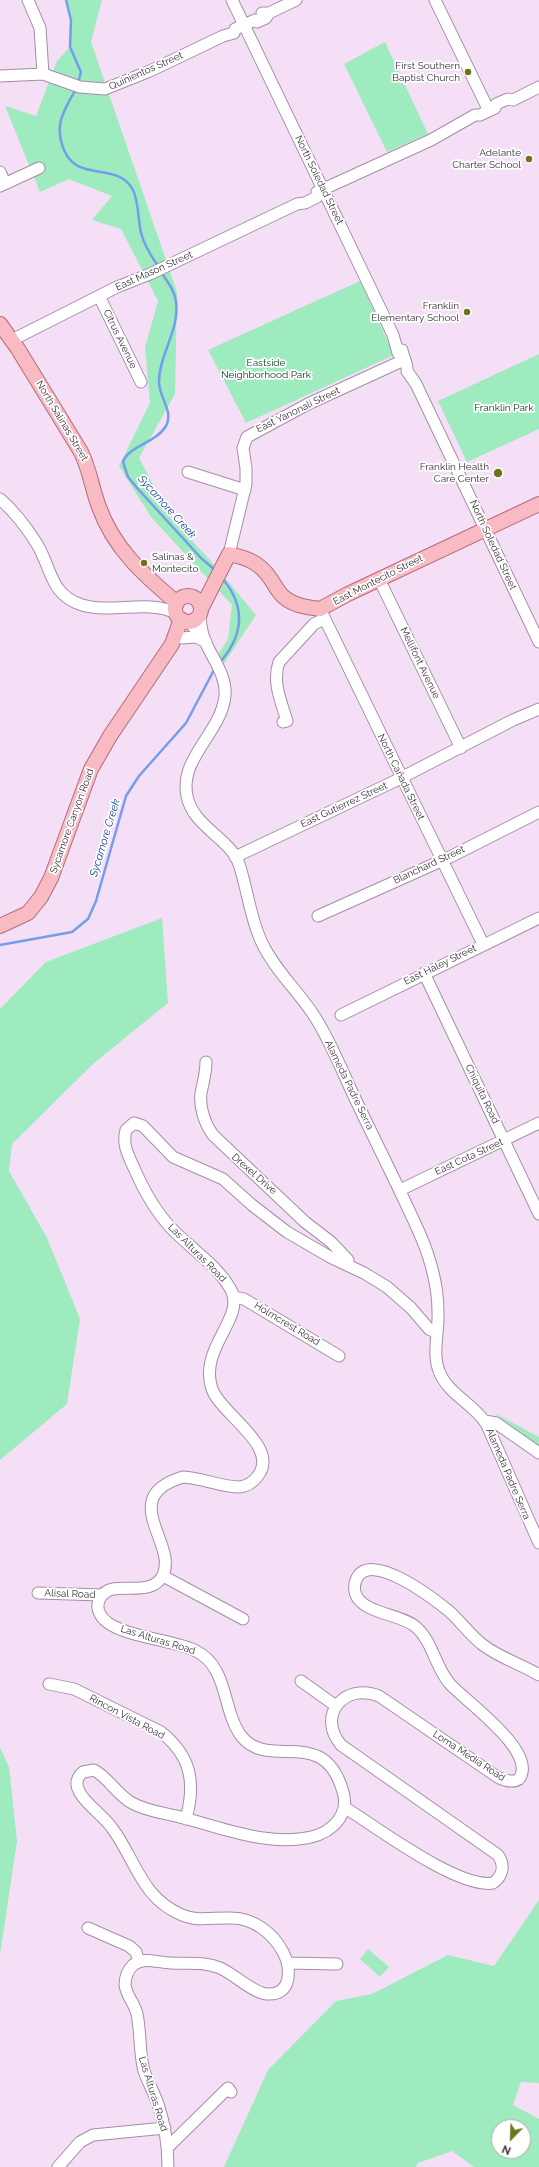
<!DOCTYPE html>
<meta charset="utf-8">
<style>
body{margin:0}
#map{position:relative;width:539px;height:2167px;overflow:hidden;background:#f4dff7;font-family:Raleway,sans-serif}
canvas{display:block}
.north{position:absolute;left:491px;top:2119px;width:40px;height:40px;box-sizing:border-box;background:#fff;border:1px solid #afacb0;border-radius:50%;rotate:203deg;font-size:11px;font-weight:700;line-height:16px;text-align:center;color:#383039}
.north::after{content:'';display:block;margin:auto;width:14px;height:18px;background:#6f731a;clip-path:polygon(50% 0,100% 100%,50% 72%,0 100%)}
</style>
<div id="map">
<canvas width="539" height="2167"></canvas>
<div class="north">N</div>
</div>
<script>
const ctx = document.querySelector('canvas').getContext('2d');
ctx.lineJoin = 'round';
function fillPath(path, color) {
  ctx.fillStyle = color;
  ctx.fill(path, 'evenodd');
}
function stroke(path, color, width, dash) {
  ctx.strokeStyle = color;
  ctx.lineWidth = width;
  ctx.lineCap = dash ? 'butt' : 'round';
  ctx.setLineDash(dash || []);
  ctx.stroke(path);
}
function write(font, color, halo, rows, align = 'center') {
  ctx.font = font + ' Raleway,sans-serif';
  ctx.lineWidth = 3.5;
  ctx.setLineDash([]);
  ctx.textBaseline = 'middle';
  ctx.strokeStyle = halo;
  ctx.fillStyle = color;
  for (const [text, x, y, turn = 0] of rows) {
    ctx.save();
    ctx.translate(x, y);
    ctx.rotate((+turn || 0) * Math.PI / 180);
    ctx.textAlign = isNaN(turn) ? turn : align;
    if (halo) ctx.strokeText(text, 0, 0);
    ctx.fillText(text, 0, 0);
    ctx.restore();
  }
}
fillPath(new Path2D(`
 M 66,0 L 102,0 L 91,42 L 177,292 L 175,394 L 139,458 L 171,518 L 210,560 L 256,615 L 223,665 L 218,655 L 228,639 L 232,605 L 151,517 L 119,466 L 150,403 L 145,348 L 158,301 L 121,229 L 92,220 L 112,196 L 69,179 L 40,192 L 5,106 L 36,116 L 57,61 L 70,47 L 71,20 Z
 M 385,42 L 428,134 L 387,152 L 344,64 Z
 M 360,281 L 394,355 L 246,423 L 208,350 Z
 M 539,354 L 539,429 L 467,462 L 438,401 Z
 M 162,918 L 168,1003 L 94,1063 L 12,1144 L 9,1171 L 47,1238 L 80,1319 L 67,1404 L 0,1460 L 0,1009 L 46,962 Z
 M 494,1413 L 539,1437 L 539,1448 Z
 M 0,1748 L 9,1767 L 17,1841 L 0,1955 Z
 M 539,1900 L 539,2083 L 521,2082 L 513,2105 L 539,2119 L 539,2167 L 474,2167 L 452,2151 L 418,2163 L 416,2167 L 224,2167 L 268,2070 L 336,2001 L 372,1994 L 448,1955 L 494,1966 ZM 499,2127 L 523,2127 L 523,2151 L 499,2151 Z
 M 368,1949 L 389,1967 L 380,1977 L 360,1959 Z`), '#9debbe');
stroke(new Path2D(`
 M 66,0 L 71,20 L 70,47 L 81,72 L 78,83
 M 76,89 C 63,111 53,127 65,152 C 68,159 75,166 83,168 C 100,174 120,170 132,188 C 140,202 137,221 142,236 C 145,247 152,257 158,266
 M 161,272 C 167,281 175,291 176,302 C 180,329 159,355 159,382 C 159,398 174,411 166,426 C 156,443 128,446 123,462 L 128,477 L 138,489 L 201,558 L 215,570
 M 222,660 C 244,633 245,605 222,578
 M 0,945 L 72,932 L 88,919 L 96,901 L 126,796 L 139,776 L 186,723 L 214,670`), '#749deb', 2.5);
const minor = new Path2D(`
 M 28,0 L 40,28 L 43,74
 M 232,0 L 393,335 L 398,353 L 402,355
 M 435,0 L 489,111
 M 262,13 L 269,13 L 296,0
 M 0,76 L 43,74 L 80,87 L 105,89 L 150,71 L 223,36 L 234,33 L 235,29 L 255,20 L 257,22 L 266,18 L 269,13
 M 0,172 L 5,183
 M 0,186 L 39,168
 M 317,192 L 431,140 L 475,115 L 480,115 L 495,108 L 496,104 L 508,99 L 513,100 L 539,87
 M 99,296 L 141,382
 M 12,340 L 117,287 L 150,274 L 297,204 L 305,203 L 317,197 L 319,192
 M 402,350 C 403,357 408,364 407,371 L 416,384 L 539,642
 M 188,472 L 245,490
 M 0,499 C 15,512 27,528 37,544 C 52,569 50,595 82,605 C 113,614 147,599 176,613
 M 229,554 L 246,484 L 246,468 L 243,448 L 247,437 L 308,404 L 404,360
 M 379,579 L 461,748
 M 320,609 L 483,944
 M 200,614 C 200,622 202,633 205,641 C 212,658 227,676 225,696 C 221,733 179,758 187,796 C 193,827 229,837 239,864 C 248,891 250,918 262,943 C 275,970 297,990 313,1014 C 329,1038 340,1066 352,1092 C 374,1139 398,1185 419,1232 C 430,1257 438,1285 438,1312 C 439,1331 432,1353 439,1371 C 448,1395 475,1404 487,1425 L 539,1543
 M 189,622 L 203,638
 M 181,638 L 196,637 L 206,642
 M 283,722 L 287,721 C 281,701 272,682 279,662 L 314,624 L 324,619
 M 235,857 L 395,781 L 513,720 L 539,709
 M 318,916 L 450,857 L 539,812
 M 424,973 L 539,1214
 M 341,1015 L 539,918
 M 206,1062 C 206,1073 203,1083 201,1093 C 199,1107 205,1124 213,1135 L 305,1222 L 331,1242 L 348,1260 L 348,1265
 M 400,1190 L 539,1123
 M 234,1297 L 244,1299 L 339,1356
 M 485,1421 L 496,1423 L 539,1453
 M 163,1576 L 243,1619
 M 38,1593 L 102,1595
 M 301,1681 L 336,1706
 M 49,1684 L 74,1689 L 161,1732 C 191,1756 196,1782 186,1819
 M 344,1807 C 375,1826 458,1889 493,1883 C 503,1876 505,1865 498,1855 L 341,1745 C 316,1715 345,1682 379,1696 L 499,1778 C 506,1781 513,1783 519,1779 C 539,1752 464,1700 450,1684 C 435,1667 433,1642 416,1627 C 401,1614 367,1614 357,1597 C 354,1592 354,1585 356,1580 C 369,1548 434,1599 449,1611 C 461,1622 470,1635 483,1645 C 500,1658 521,1664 539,1675
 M 88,1928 L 129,1946 L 136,1952 L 139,1962
 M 288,1963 L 337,1964
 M 168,2147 L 228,2088 L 231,2092
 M 58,2167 L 80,2142 L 93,2135 L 165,2128
 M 168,2167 C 168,2145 165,2125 158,2104 C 154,2093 148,2082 144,2071 C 139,2052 141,2033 137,2014 C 135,2004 126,1995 125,1985 C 125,1978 128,1970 133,1965 C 144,1956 158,1963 171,1963 C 188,1964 204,1961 220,1968 C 234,1974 253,1993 267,1994 C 293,1996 291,1967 283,1952 C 273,1933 253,1918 232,1918 C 215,1917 198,1922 182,1915 C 141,1898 136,1860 112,1828 C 104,1816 84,1803 79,1791 C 75,1784 77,1777 83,1772 L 94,1770 C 109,1778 117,1795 132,1803 C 148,1812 167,1813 184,1818 C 221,1828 260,1843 299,1839 C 312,1838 323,1835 333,1826 C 343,1817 347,1805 343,1792 C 324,1724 270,1771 242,1737 C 222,1712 229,1667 196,1651 C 174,1639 111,1637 100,1614 C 94,1603 102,1591 113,1589 C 129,1586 154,1594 163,1575 C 178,1544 116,1497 183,1477 C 202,1478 221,1487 240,1487 C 247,1486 253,1482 257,1477 C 282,1447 221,1415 212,1389 C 198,1348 246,1318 231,1290 C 218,1266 193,1250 174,1231 C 156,1213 144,1191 134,1168 C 128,1155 122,1144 126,1130 L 134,1123 L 143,1126 L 173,1157 L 223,1179 L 252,1205 L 287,1232 L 330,1257 L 364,1273 L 387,1287 L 411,1308 L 429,1329 L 437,1333`);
const major = new Path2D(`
 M 0,324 L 18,349 L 81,452 C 90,470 92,489 99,507 C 114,549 144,575 177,603
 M175 609a13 13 0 1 1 26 0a13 13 0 1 1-26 0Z
 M 201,609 L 229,554 C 247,558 259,562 270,578 C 275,585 278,593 285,598 C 295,606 307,607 320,609 L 348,594 L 539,504
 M 0,926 L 28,913 L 41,897 L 51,878 L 91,769 L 110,736 L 172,644 L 181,619`);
stroke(minor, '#a38fa5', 13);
stroke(major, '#b26c79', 16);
stroke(minor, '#fff', 11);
stroke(major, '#f8bac3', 14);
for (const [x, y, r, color] of [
 [468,72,4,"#6f731a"],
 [529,159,4,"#6f731a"],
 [467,312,4,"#6f731a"],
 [498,473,5,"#6f731a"],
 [144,563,4,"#6f731a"]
]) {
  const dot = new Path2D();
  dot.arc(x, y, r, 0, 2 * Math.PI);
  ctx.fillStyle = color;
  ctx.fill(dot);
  stroke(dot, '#fff', 1.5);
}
write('10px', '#383039', '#fff', [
 ["First Southern",460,66],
 ["Baptist Church",460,78],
 ["Adelante",521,153],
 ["Charter School",521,165],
 ["Franklin",459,306],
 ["Elementary School",459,318],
 ["Franklin Health",489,467],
 ["Care Center",489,479],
 ["Salinas &",152,557,"left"],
 ["Montecito",152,569,"left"]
], 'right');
write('10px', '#383039', '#fff', [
 ["Quinientos Street",146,71,-24],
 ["North Soledad Street",319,180,64],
 ["East Mason Street",154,271,-24],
 ["Citrus Avenue",120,339,64],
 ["East Yanonali Street",298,410,-26],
 ["North Salinas Street",62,421,59],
 ["North Soledad Street",493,545,65],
 ["East Montecito Street",378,580,-27],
 ["Mellifont Avenue",420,663,64],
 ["North Cañada Street",401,777,64],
 ["East Gutierrez Street",344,805,-25],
 ["Sycamore Canyon Road",72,821,-70],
 ["Blanchard Street",429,865,-25],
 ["East Haley Street",440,965,-26],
 ["Alameda Padre Serra",349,1085,64],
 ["Chiquita Road",482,1094,64],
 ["East Cota Street",469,1157,-25],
 ["Drexel Drive",254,1174,41],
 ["Las Alturas Road",197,1253,45],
 ["Holmcrest Road",287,1324,31],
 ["Alameda Padre Serra",508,1474,67],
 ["Alisal Road",70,1594,2],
 ["Las Alturas Road",158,1640,17],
 ["Rincon Vista Road",127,1717,28],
 ["Loma Media Road",469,1756,33],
 ["Las Alturas Road",153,2094,73]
]);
write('10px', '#05331e', '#fff', [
 ["Eastside",266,363],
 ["Neighborhood Park",266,375],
 ["Franklin Park",504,408]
]);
write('italic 11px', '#16419b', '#fff', [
 ["Sycamore Creek",167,507,48],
 ["Sycamore Creek",105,838,-73]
]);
</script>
